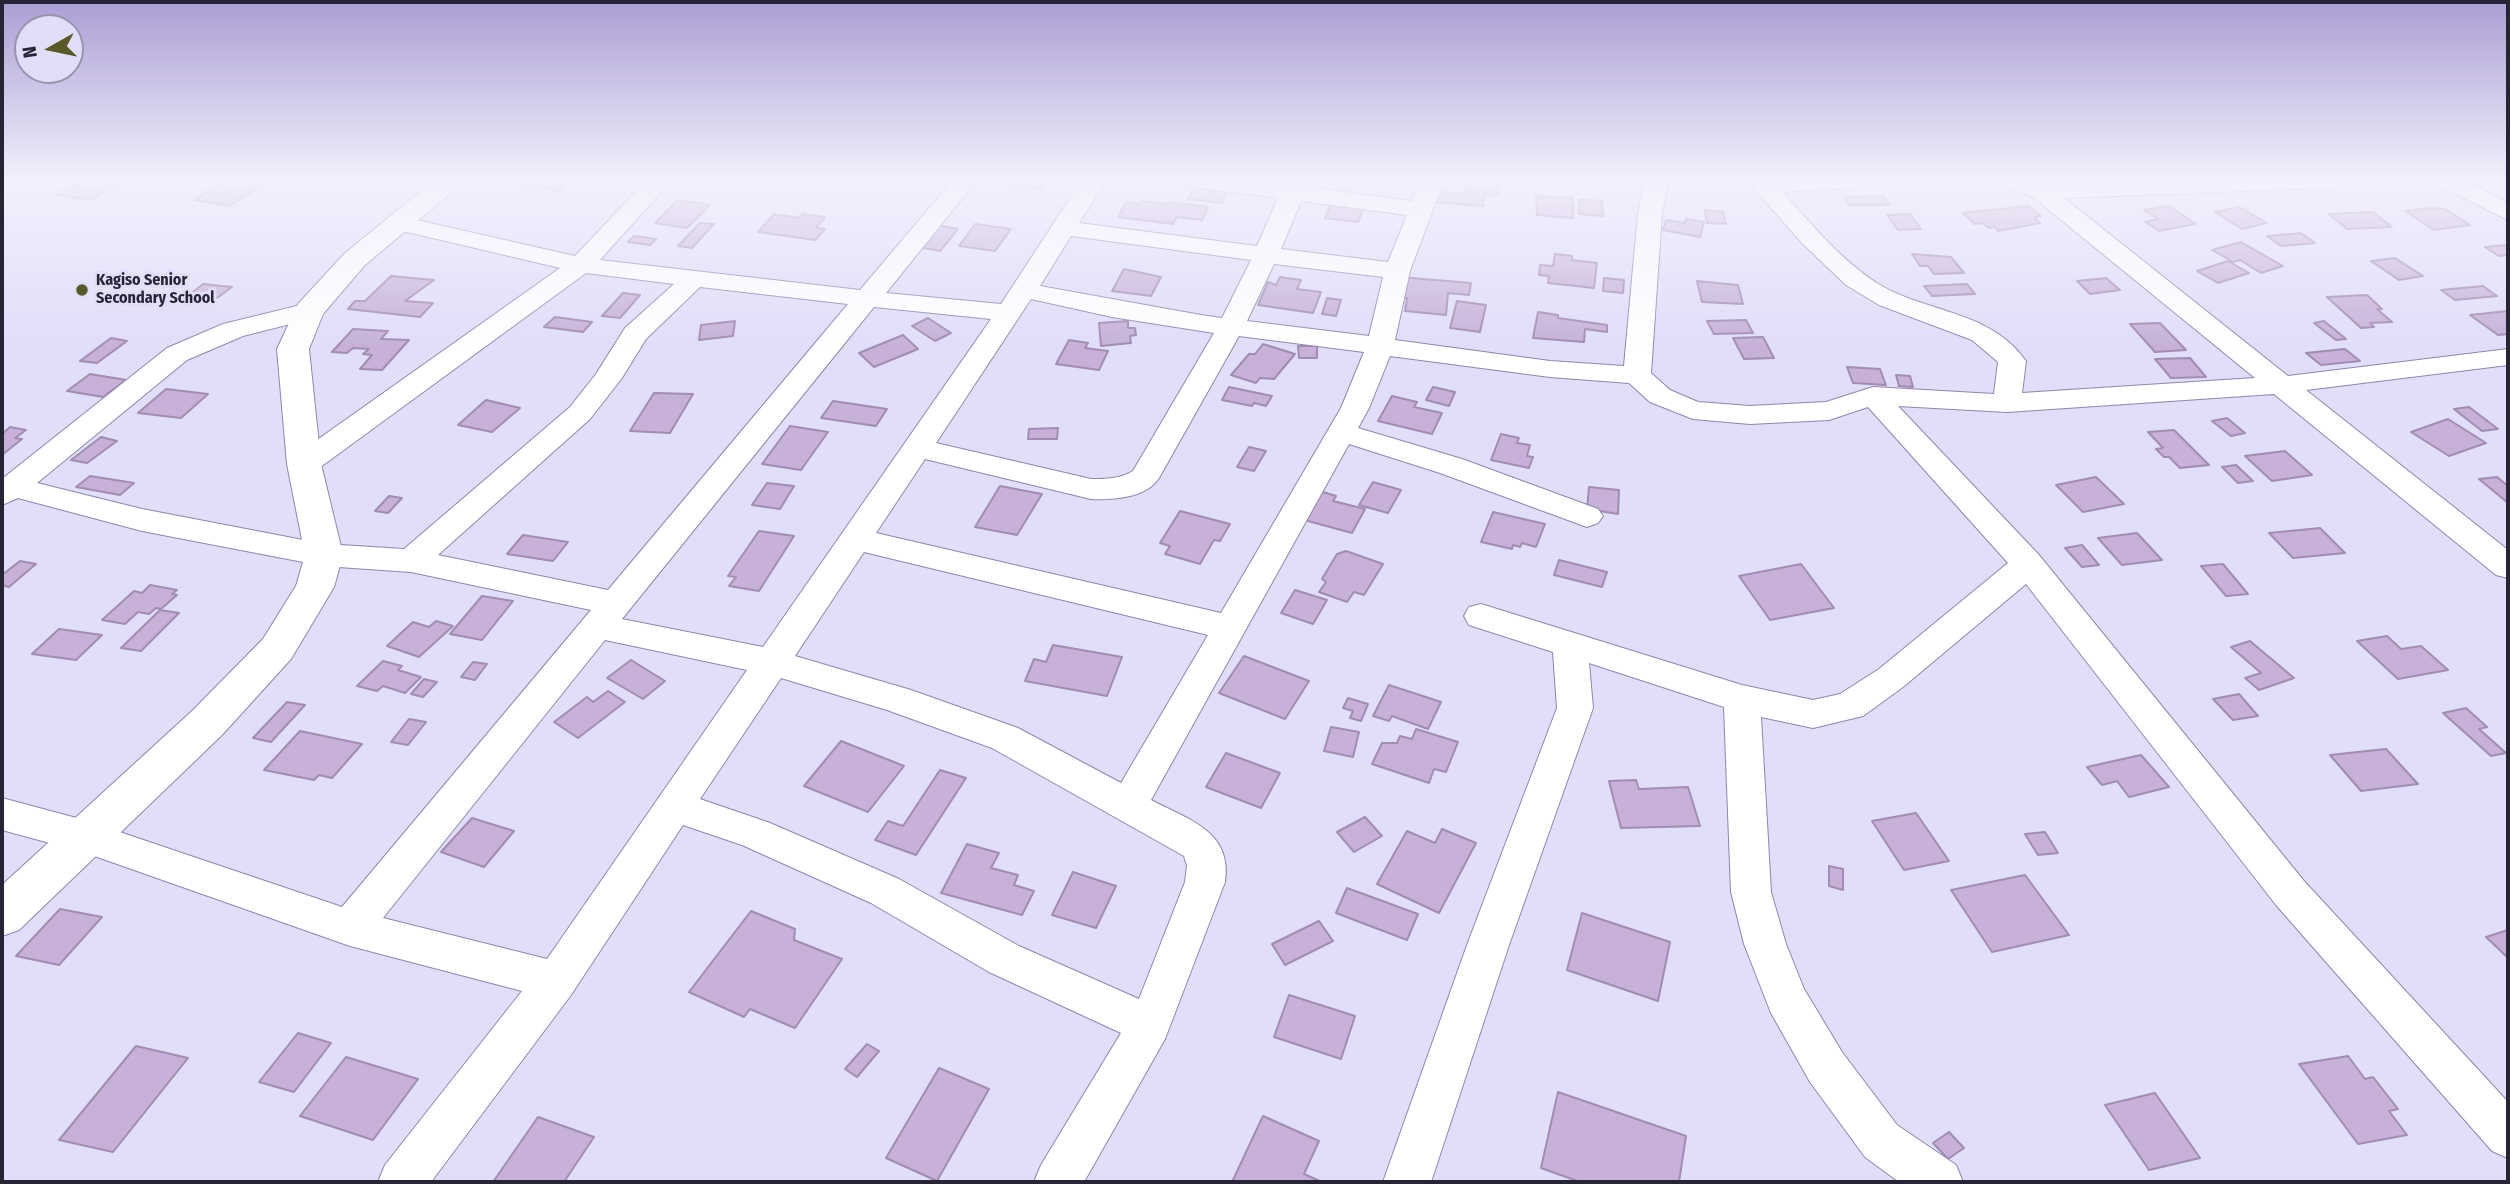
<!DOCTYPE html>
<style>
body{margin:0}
#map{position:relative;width:2510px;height:1184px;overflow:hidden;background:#e1def9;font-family:"Fira Sans Condensed",sans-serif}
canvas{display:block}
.frame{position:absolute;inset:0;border:4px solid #272535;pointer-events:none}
.north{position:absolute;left:14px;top:14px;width:70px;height:70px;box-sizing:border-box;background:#e1def9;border:2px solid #9794ab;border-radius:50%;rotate:261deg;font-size:19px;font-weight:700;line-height:28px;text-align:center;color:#272535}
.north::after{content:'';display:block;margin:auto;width:24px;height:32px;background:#585926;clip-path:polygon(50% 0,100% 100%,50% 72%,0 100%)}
</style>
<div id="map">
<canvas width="2510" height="1184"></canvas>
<div class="frame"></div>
<div class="north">N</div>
</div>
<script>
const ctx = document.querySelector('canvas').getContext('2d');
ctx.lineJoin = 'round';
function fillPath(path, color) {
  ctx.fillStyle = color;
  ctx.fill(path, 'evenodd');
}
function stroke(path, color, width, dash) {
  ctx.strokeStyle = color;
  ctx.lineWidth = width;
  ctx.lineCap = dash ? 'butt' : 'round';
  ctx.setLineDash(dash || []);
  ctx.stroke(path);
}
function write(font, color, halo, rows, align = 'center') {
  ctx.font = font + ' "Fira Sans Condensed",sans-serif';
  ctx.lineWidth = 6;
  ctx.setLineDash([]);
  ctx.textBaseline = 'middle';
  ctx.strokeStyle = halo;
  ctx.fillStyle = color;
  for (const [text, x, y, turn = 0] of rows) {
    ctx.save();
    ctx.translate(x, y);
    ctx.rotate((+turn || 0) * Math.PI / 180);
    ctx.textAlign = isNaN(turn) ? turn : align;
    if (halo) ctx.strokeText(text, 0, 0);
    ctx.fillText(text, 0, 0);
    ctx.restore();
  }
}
const building = new Path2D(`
 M 82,180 L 124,180 L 91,200 L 57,195 Z
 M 199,180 L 271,180 L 229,206 L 194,200 L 217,185 L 197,181 Z
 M 525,180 L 575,180 L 560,191 L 520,184 Z
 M 1013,180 L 1046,180 L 1040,189 L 1009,185 Z
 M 1465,180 L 1499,180 L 1498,196 L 1484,195 L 1483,206 L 1432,202 L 1434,192 L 1464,194 Z
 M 1194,188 L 1227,192 L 1222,203 L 1188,199 Z
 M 1536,196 L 1573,198 L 1573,218 L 1537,215 Z
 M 1884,196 L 1889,205 L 1849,205 L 1844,197 Z
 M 1579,199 L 1602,201 L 1603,216 L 1579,214 Z
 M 678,200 L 710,205 L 687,228 L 655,223 Z
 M 1141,201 L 1167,204 L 1168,202 L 1208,207 L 1202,220 L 1177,217 L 1173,224 L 1118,217 L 1126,202 L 1139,204 Z
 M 1332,201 L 1365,206 L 1358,222 L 1325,218 Z
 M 2028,206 L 2041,216 L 2034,217 L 2040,223 L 1998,231 L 1995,227 L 1989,228 L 1983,223 L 1975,224 L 1963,213 Z
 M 2169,206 L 2196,224 L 2159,231 L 2145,222 L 2158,219 L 2144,210 Z
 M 2239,207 L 2267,223 L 2242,229 L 2215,212 Z
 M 2431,208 L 2445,209 L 2470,225 L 2434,230 L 2405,211 Z
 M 1705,210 L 1723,212 L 1726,224 L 1707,223 Z
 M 2373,212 L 2392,227 L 2347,229 L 2329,214 Z
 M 774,214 L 799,218 L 803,214 L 825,217 L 816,228 L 825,229 L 815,240 L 758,232 Z
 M 1910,214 L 1921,229 L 1898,230 L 1887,215 Z
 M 1686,219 L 1704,222 L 1700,237 L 1663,230 L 1666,220 L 1685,223 Z
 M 700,223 L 714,224 L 692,248 L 678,246 Z
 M 975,224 L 1011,229 L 995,251 L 959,246 Z
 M 937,225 L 958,229 L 940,251 L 918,247 Z
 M 2301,233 L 2315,243 L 2281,246 L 2267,236 Z
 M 634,236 L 656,239 L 650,245 L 628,242 Z
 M 2241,242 L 2283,266 L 2261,273 L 2240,260 L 2233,262 L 2212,250 Z
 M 2508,245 L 2508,255 L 2499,256 L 2485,247 Z
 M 1555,254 L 1572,256 L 1572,260 L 1597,263 L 1594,288 L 1548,283 L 1549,276 L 1539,275 L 1540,265 L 1553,266 Z
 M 1912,254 L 1951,257 L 1964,273 L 1934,274 L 1928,266 L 1920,266 Z
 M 2395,258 L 2423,276 L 2399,280 L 2371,261 Z
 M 2228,261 L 2249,273 L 2218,283 L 2197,271 Z
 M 1124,269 L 1161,277 L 1151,296 L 1112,291 Z
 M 391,276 L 434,280 L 405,301 L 433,303 L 420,317 L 348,309 L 355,301 L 365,301 Z
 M 1280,277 L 1301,280 L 1297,289 L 1321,292 L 1313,313 L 1258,305 L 1268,282 L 1276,285 Z
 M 1400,277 L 1471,283 L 1469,295 L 1448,293 L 1446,315 L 1405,311 L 1407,298 L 1396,297 Z
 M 1604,278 L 1624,280 L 1623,293 L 1603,291 Z
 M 2106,278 L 2120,290 L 2090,294 L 2077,281 Z
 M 1697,281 L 1738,285 L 1743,304 L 1702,302 Z
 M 203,284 L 232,287 L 217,298 L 189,295 Z
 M 1967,284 L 1975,294 L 1932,296 L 1924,286 Z
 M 2483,286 L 2497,296 L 2455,300 L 2441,290 Z
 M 623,293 L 640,295 L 620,318 L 602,316 Z
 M 2367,295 L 2382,309 L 2377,309 L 2392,322 L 2370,323 L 2374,327 L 2361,328 L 2327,297 Z
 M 1327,298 L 1341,300 L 1336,316 L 1322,314 Z
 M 1457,301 L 1486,305 L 1480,332 L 1450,328 Z
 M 2508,311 L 2508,334 L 2498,335 L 2470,315 Z
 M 1538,312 L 1558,315 L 1558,318 L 1607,325 L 1607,332 L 1585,329 L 1584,342 L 1533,338 Z
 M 555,317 L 592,322 L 583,332 L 544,327 Z
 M 928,318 L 951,333 L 935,341 L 912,326 Z
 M 1746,320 L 1753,333 L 1714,334 L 1707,321 Z
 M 735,321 L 733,336 L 699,340 L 701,325 Z
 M 1128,321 L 1128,328 L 1135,328 L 1136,335 L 1130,336 L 1131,343 L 1101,346 L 1099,323 Z
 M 2324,321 L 2346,339 L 2336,340 L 2314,323 Z
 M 2160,323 L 2186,350 L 2155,352 L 2130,324 Z
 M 353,329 L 388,331 L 381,339 L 409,340 L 382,370 L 360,369 L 372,355 L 363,354 L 369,349 L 353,348 L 347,353 L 332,352 Z
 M 903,335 L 918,349 L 874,367 L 859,353 Z
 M 1763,337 L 1774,358 L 1744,359 L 1733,338 Z
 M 111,338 L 127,341 L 97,363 L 80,361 Z
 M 1069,340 L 1088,343 L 1085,348 L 1108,351 L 1099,370 L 1056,364 Z
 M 1263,344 L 1295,354 L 1274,379 L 1260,378 L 1256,383 L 1231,375 L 1249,354 L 1255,354 Z
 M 1298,346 L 1317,346 L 1317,358 L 1299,358 Z
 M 2345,349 L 2360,361 L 2321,365 L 2306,353 Z
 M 2190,358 L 2206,377 L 2171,378 L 2155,359 Z
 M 1847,367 L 1880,369 L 1886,385 L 1853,383 Z
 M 90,374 L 126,380 L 103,397 L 67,391 Z
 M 1896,375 L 1910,376 L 1913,387 L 1899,386 Z
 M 1229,387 L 1272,396 L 1266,406 L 1254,403 L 1252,406 L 1222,400 Z
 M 1433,387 L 1455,392 L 1449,406 L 1426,400 Z
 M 166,389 L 208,394 L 181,418 L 138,413 Z
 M 654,393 L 693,394 L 670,433 L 630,431 Z
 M 1392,396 L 1417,402 L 1414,407 L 1442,413 L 1432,434 L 1378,421 Z
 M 486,400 L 520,408 L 492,432 L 458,425 Z
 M 833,401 L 887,409 L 876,426 L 821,418 Z
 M 2469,407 L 2498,429 L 2482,431 L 2454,409 Z
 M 2227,418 L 2245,433 L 2231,436 L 2212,421 Z
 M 2448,419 L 2486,443 L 2449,456 L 2411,432 Z
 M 790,426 L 828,432 L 801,470 L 762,464 Z
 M 10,427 L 26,430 L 15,438 L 22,439 L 2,455 L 2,434 Z
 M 1058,428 L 1057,439 L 1028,439 L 1029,429 Z
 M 2174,430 L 2209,465 L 2180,468 L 2169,457 L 2164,457 L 2156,449 L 2163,448 L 2148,432 Z
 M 1501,434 L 1519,438 L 1517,443 L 1530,445 L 1527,456 L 1533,457 L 1529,468 L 1491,460 Z
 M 101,437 L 117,441 L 87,463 L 71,460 Z
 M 1249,447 L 1266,451 L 1254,471 L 1237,467 Z
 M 2285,451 L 2312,475 L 2272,481 L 2245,456 Z
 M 2236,465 L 2253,481 L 2238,483 L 2222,467 Z
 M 90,476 L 134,483 L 120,495 L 76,487 Z
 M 2096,477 L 2124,504 L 2083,512 L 2056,485 Z
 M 2497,477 L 2508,486 L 2508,503 L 2479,479 Z
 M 1373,482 L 1401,490 L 1388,513 L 1359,505 Z
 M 767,483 L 794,486 L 780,509 L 752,505 Z
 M 1000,486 L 1042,494 L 1017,535 L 975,527 Z
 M 1589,487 L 1619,490 L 1618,514 L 1587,509 Z
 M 1313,489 L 1336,496 L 1333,501 L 1365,509 L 1352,533 L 1297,518 Z
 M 389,496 L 402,498 L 388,513 L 375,511 Z
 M 1180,511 L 1230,524 L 1220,541 L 1214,540 L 1200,564 L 1165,554 L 1170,546 L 1160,543 Z
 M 1493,512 L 1545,524 L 1536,547 L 1522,543 L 1520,547 L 1513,545 L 1512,549 L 1481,542 Z
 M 2320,528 L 2345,553 L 2293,558 L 2269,533 Z
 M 759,531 L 794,536 L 759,591 L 729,586 L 736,577 L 728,576 Z
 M 2137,533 L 2162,560 L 2122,565 L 2098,538 Z
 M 523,535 L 568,542 L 553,561 L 507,554 Z
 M 2082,545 L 2099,565 L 2082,567 L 2065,548 Z
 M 1346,551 L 1383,564 L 1364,595 L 1354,592 L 1347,602 L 1319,592 L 1326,582 L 1322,579 L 1337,554 Z
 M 1559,560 L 1607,572 L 1602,587 L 1554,575 Z
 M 20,561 L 36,564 L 9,587 L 2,585 L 2,575 Z
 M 1801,564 L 1834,608 L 1770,620 L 1739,576 Z
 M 2223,564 L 2248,594 L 2226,596 L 2201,566 Z
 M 150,585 L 177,590 L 172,594 L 177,595 L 161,609 L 156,608 L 149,614 L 138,612 L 125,624 L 102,620 L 134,591 L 142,593 Z
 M 1295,590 L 1327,600 L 1313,624 L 1281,613 Z
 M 482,596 L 513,601 L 482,640 L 450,634 Z
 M 160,610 L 179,613 L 141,651 L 121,648 Z
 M 436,621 L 453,626 L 419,657 L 387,646 L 413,622 L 429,627 Z
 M 59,629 L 102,635 L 76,660 L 32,654 Z
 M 2387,636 L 2401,649 L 2421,646 L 2448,670 L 2398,679 L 2357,641 Z
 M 2250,641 L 2294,678 L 2259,690 L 2245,678 L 2261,673 L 2231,647 Z
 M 1053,645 L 1122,657 L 1107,696 L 1025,681 L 1034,659 L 1046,662 Z
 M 1244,656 L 1309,681 L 1285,719 L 1219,693 Z
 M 631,660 L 665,681 L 643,699 L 607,678 Z
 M 383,661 L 402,666 L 398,670 L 421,677 L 405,693 L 383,686 L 377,691 L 357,686 Z
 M 473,662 L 487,664 L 475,680 L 461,677 Z
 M 424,679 L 437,682 L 423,697 L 411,694 Z
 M 1389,685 L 1441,702 L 1428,729 L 1392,716 L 1389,721 L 1373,716 Z
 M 608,691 L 625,702 L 578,738 L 554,722 L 587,697 L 593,702 Z
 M 2239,694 L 2258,716 L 2233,720 L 2213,699 Z
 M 1348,698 L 1368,704 L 1361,721 L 1350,718 L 1353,711 L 1343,708 Z
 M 287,702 L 305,705 L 271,742 L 253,738 Z
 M 2466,708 L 2487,727 L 2479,729 L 2506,753 L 2491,756 L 2443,713 Z
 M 409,719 L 426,722 L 408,745 L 391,742 Z
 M 1331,727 L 1359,732 L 1353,757 L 1324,751 Z
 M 1416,729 L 1458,742 L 1446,772 L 1434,769 L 1429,783 L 1372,764 L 1382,743 L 1397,743 L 1400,736 L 1412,739 Z
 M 300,731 L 362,744 L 332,778 L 319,775 L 314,780 L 264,770 Z
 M 841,741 L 904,766 L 868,812 L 804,786 Z
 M 2386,749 L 2418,784 L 2361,791 L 2330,755 Z
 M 1226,753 L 1280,773 L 1261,808 L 1206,787 Z
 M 2141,755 L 2169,787 L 2129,797 L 2117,781 L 2102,785 L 2087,767 Z
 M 940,770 L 966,778 L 916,855 L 875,840 L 888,821 L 903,826 Z
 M 1636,780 L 1639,789 L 1688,787 L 1700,826 L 1621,828 L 1609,781 Z
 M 1916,813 L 1949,861 L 1904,870 L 1872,821 Z
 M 1365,817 L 1382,836 L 1354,852 L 1337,832 Z
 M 472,818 L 514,831 L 484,867 L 441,852 Z
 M 1442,829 L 1476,843 L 1439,913 L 1377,884 L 1407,831 L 1435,843 Z
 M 2045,832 L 2058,853 L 2038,855 L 2025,834 Z
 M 967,844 L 999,853 L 991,868 L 1018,875 L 1014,885 L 1034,891 L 1022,915 L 941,893 Z
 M 1829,866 L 1843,869 L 1843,890 L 1829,886 Z
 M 1073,872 L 1116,886 L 1096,928 L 1052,915 Z
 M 2025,875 L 2069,935 L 1992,952 L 1951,890 Z
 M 1347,888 L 1418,914 L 1407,940 L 1336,913 Z
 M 60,909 L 102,917 L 59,965 L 16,956 Z
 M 751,911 L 795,929 L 794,940 L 842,959 L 795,1028 L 750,1009 L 744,1017 L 689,992 Z
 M 1582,913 L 1670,942 L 1658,1001 L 1567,970 Z
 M 1319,921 L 1333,941 L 1285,965 L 1272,944 Z
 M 2508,930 L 2508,958 L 2486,937 Z
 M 1289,995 L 1355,1016 L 1341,1059 L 1274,1037 Z
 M 298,1033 L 331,1043 L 294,1092 L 259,1082 Z
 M 867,1044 L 879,1051 L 857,1077 L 845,1069 Z
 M 136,1046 L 188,1058 L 113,1152 L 59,1140 Z
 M 2348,1056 L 2365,1079 L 2373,1077 L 2398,1109 L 2389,1111 L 2407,1135 L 2358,1144 L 2299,1064 Z
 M 346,1057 L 418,1079 L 373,1140 L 300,1116 Z
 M 939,1068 L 989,1089 L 937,1181 L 886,1158 Z
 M 1558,1092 L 1686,1136 L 1679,1182 L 1580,1182 L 1541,1168 Z
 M 2155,1093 L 2200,1158 L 2149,1170 L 2105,1105 Z
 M 1263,1116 L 1319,1141 L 1304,1174 L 1322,1182 L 1232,1182 Z
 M 538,1117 L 594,1137 L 564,1182 L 493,1182 Z
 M 1949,1132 L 1964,1148 L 1948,1159 L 1933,1143 Z`);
fillPath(building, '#c7b1d8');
stroke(building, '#a18cb2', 2);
const street = new Path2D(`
 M 647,180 L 672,180 L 600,260 L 860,290 L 953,180 L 977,180 L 886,293 L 1001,304 L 1082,180 L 1106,180 L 1079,223 L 1257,246 L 1278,198 L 1193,187 L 1185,185 L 1181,180 L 1248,180 L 1284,185 L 1286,180 L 1310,180 L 1307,187 L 1412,201 L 1420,180 L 1444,180 L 1410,271 L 1395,340 L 1550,361 L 1624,366 L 1638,213 L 1645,180 L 1669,180 L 1662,213 L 1651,373 L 1670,390 L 1698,402 L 1750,406 L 1826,402 L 1873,387 L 1994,394 L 1998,362 L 1972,340 L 1879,305 L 1846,285 L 1803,244 L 1746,180 L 1879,180 L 1875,185 L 1867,187 L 1782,192 C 1812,224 1842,262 1880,285 C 1928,313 1991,311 2026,361 L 2022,393 L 2255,378 L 2033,197 L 2006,185 L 2002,180 L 2034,180 L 2044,185 L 2167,180 L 2359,180 L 2355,185 L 2347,187 L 2064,198 L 2288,376 L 2508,349 L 2508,365 L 2306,390 L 2508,550 L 2508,578 L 2496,575 L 2274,394 L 2007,412 L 1898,406 L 2039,555 L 2304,881 L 2508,1102 L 2508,1158 L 2492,1151 L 2276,905 L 2026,584 L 1903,687 L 1863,716 L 1813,728 L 1761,717 L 1771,892 L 1786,944 L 1804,989 L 1842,1052 L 1897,1125 L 1956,1165 L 1963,1182 L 1899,1182 L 1865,1157 L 1810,1082 L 1771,1013 L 1744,944 L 1731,892 L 1724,707 L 1589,663 L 1593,708 L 1509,945 L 1431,1182 L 1383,1182 L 1467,945 L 1557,708 L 1553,652 L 1469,625 L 1464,616 L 1469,607 L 1481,604 L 1742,685 L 1813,700 L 1840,694 L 1879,669 L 2008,563 L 1868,407 L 1829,420 L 1750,424 L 1693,419 L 1650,402 L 1629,383 L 1550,377 L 1390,356 L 1369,408 L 1358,428 L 1462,459 L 1598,509 L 1603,516 L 1598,523 L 1587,527 L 1576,523 L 1440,473 L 1349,444 L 1151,800 C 1187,819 1233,831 1225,882 L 1165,1039 L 1084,1182 L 1034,1182 L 1041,1165 L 1121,1033 L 989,972 L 871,903 L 742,845 L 683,825 L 571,995 L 431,1182 L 378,1182 L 385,1165 L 522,991 L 350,946 L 83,852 L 2,830 L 2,798 L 84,820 L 342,907 L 591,610 L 411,572 L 324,566 L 142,531 L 18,498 L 2,505 L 2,479 L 167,348 L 223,324 L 309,303 L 318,305 L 322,311 L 318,317 L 243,336 L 187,360 L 37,483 L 142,509 L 324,544 L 404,549 L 570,407 L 596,374 L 625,328 L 674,284 L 586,273 L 315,471 L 304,474 L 293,471 L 289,464 L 293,457 L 560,268 L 390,228 L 387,223 L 390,218 L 399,216 L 575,256 ZM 1301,201 L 1407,215 L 1388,262 L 1281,249 ZM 1071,236 L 1251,260 L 1222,318 L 1201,315 L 1040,286 ZM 1274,264 L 1383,277 L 1369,336 L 1247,321 ZM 700,287 L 848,304 L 608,590 L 438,555 L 590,419 L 622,378 L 646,339 ZM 1031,299 L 1112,317 L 1214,333 L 1133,471 C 1119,479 1106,479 1091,479 L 936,443 ZM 874,307 L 991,319 L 763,647 L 622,619 ZM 1239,336 L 1364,352 L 1341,408 L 1221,613 L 876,533 L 925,459 L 1091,499 C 1113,500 1146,498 1159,478 ZM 864,552 L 1208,635 L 1121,783 L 1018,728 L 911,690 L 795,656 ZM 605,640 L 747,670 L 547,959 L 383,918 ZM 781,678 L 887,710 L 992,748 L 1184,856 L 1187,866 L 1185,882 L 1139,999 L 1019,946 L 899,879 L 770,823 L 700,799 Z
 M 2434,180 L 2464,180 L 2508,203 L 2508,220 L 2438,185 Z`);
const secondary = new Path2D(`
 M 435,180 L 466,180 L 365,265 L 323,314 L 309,349 L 321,464 L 343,555 L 334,587 L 291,659 L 222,735 L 19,930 L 2,936 L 2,885 L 192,711 L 263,639 L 296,586 L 305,555 L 287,464 L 277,349 L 298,304 L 345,253 Z`);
stroke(street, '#8c87af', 2);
stroke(secondary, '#8c87af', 2);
fillPath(street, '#fff');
fillPath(secondary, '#fff');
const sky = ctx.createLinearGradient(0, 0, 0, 346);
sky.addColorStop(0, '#ab9ed4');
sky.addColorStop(0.52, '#f2f0fc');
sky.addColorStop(1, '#f2f0fc00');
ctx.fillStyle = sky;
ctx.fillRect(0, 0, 2510, 346);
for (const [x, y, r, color] of [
 [82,290,7,"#585926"]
]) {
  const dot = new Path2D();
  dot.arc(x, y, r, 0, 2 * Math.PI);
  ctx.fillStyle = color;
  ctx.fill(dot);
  stroke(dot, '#e1def9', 2.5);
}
write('bold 16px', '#272535', '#e1def9', [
 ["Kagiso Senior",96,281],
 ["Secondary School",96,299]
], 'left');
</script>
